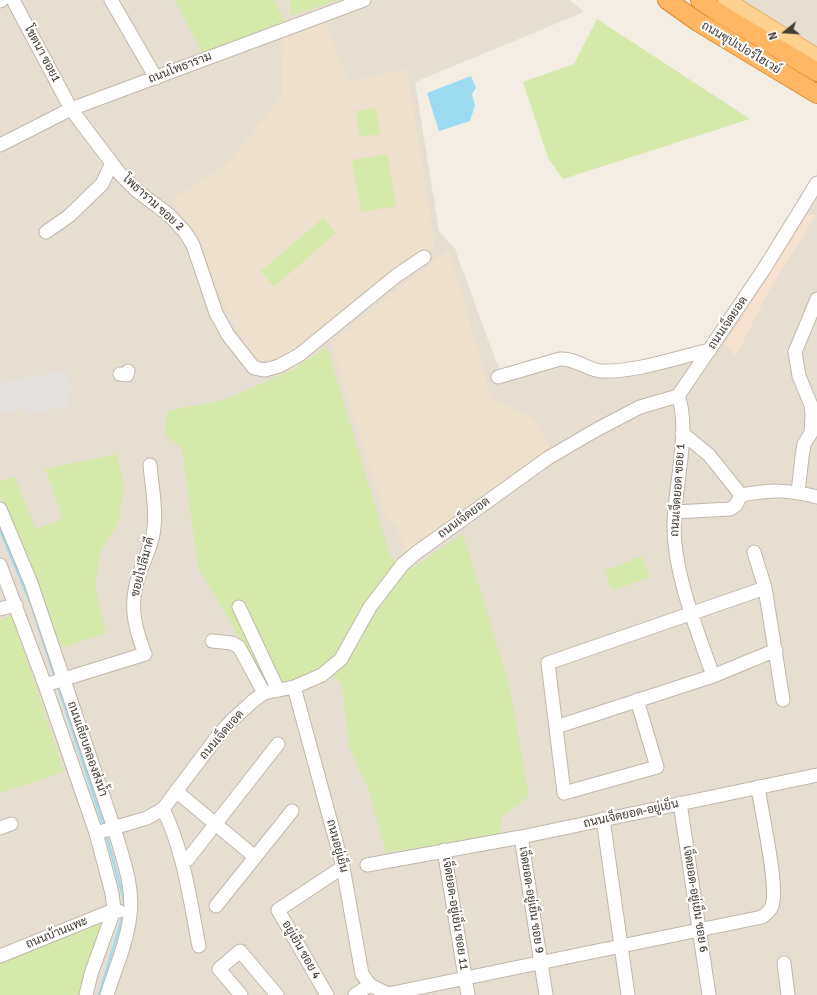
<!DOCTYPE html>
<meta charset="utf-8">
<style>
body{margin:0}
#map{position:relative;width:817px;height:995px;overflow:hidden;background:#f3ede4;font-family:Signika,sans-serif}
canvas{display:block}
.north{position:absolute;left:765px;top:12px;width:40px;height:40px;-webkit-text-stroke:3px #fff;paint-order:stroke;rotate:252deg;font-size:11px;font-weight:700;line-height:16px;text-align:center;color:#453c34}
.north::after{content:'';display:block;margin:auto;width:14px;height:18px;background:#453c34;clip-path:polygon(50% 0,100% 100%,50% 72%,0 100%)}
</style>
<div id="map">
<canvas width="817" height="995"></canvas>
<div class="north">N</div>
</div>
<script>
const ctx = document.querySelector('canvas').getContext('2d');
ctx.lineJoin = 'round';
function fillPath(path, color) {
  ctx.fillStyle = color;
  ctx.fill(path, 'evenodd');
}
function stroke(path, color, width, dash) {
  ctx.strokeStyle = color;
  ctx.lineWidth = width;
  ctx.lineCap = dash ? 'butt' : 'round';
  ctx.setLineDash(dash || []);
  ctx.stroke(path);
}
function write(font, color, halo, rows, align = 'center') {
  ctx.font = font + ' Signika,Sarabun,sans-serif';
  ctx.lineWidth = 4;
  ctx.setLineDash([]);
  ctx.textBaseline = 'middle';
  ctx.strokeStyle = halo;
  ctx.fillStyle = color;
  for (const [text, x, y, turn = 0] of rows) {
    ctx.save();
    ctx.translate(x, y);
    ctx.rotate((+turn || 0) * Math.PI / 180);
    ctx.textAlign = isNaN(turn) ? turn : align;
    if (halo) ctx.strokeText(text, 0, 0);
    ctx.fillText(text, 0, 0);
    ctx.restore();
  }
}
fillPath(new Path2D(`
 M 0,0 L 570,0 L 584,12 L 415,82 L 439,231 L 455,249 L 500,372 L 568,352 L 599,366 L 623,367 L 717,347 L 817,192 L 817,995 L 0,995 Z
 M 736,0 L 817,0 L 817,47 L 743,5 Z`), '#e7ded2');
fillPath(new Path2D(`
 M 807,215 L 816,215 L 769,291 L 736,356 L 725,344 Z`), '#f6e0ce');
fillPath(new Path2D(`
 M 325,20 L 348,81 L 407,69 L 435,247 L 293,356 L 271,361 L 256,360 L 229,317 L 195,232 L 180,215 L 171,199 L 228,163 L 282,95 L 283,36 Z
 M 449,249 L 491,397 L 533,418 L 553,451 L 405,552 L 396,524 L 386,519 L 331,343 Z`), '#ede0cd');
fillPath(new Path2D(`
 M 175,0 L 274,0 L 285,21 L 203,54 Z
 M 290,0 L 337,0 L 291,16 Z
 M 597,19 L 750,119 L 563,179 L 548,158 L 523,82 L 574,64 Z
 M 376,108 L 380,134 L 360,137 L 356,111 Z
 M 387,154 L 396,206 L 361,212 L 352,160 Z
 M 323,218 L 336,233 L 274,287 L 261,271 Z
 M 327,347 L 391,558 L 410,569 L 463,534 L 509,684 L 529,796 L 502,817 L 499,834 L 386,853 L 369,791 L 349,746 L 342,684 L 322,667 L 292,682 L 268,686 L 198,567 L 182,448 L 165,435 L 167,411 L 224,400 L 294,369 Z
 M 117,454 L 124,486 L 118,524 L 101,550 L 95,586 L 106,633 L 62,648 L 0,496 L 0,481 L 15,477 L 36,529 L 63,519 L 45,469 Z
 M 642,556 L 650,577 L 612,591 L 605,571 Z
 M 12,615 L 64,772 L 0,793 L 0,620 Z
 M 105,921 L 83,995 L 0,995 L 0,962 Z`), '#d5e9ab');
fillPath(new Path2D(`
 M 66,370 L 72,385 L 67,406 L 29,415 L 25,408 L 0,414 L 0,383 Z`), '#e3e0dd');
fillPath(new Path2D(`
 M 471,76 L 476,88 L 472,94 L 475,105 L 470,121 L 439,131 L 427,93 Z`), '#9ddbf3');
stroke(new Path2D(`
 M 0,530 L 31,604 L 55,677
 M 58,686 L 104,827
 M 106,834 L 125,903
 M 99,995 L 123,915`), '#9ddbf3', 2.5);
const minor = new Path2D(`
 M 13,0 L 71,109 L 120,174 L 136,190 L 169,215 L 185,232 L 193,245 L 216,313 L 228,335 L 254,368 L 265,370 L 279,366 L 299,355 L 396,276 L 424,257
 M 111,0 L 156,78
 M 0,1 L 2,0
 M 0,145 L 71,109 L 364,0
 M 46,232 L 69,216 L 102,184 L 112,163
 M 120,374 L 127,375 L 128,371
 M 498,377 L 560,359 C 576,358 587,370 601,371 C 638,372 674,358 710,350
 M 678,396 C 691,428 674,490 674,526 C 674,575 697,629 713,676
 M 682,433 L 709,455 L 741,495 C 771,490 787,489 817,497
 M 798,492 L 802,457 L 804,444 L 811,433 L 812,415 L 811,405 L 799,376 L 795,352 L 817,299
 M 0,509 L 31,583 L 114,828 C 122,856 134,886 130,915 C 127,943 115,969 107,995
 M 675,512 L 730,509 L 736,505 L 741,495
 M 754,552 L 765,588 L 783,700
 M 0,565 L 45,685 L 96,833 L 112,893 L 114,910 L 91,974 L 86,995
 M 239,607 L 278,690
 M 0,609 L 16,605
 M 212,641 L 232,643 L 239,647 L 264,693
 M 45,685 L 145,654 C 136,631 130,610 136,585 C 140,569 148,554 152,539 C 158,516 152,488 150,465
 M 294,687 L 343,867 L 362,974 L 370,985 L 388,994
 M 637,700 L 657,767 L 564,793 L 548,663 L 765,588
 M 556,727 L 713,676 L 776,650
 M 176,791 L 255,857
 M 680,803 L 709,995
 M 163,809 C 184,851 190,901 199,946
 M 603,819 L 628,995
 M 0,828 L 11,824
 M 96,833 L 147,818 L 163,809 L 217,737 L 231,721 L 253,701 L 264,693 L 294,687 L 322,675 L 341,659 L 370,607 L 403,564 L 416,553 L 548,458 L 596,430 L 640,407 L 678,396 L 764,269 L 817,183
 M 521,837 L 546,995
 M 444,850 L 468,995
 M 188,859 L 278,744
 M 367,865 L 521,837 L 817,775
 M 216,906 L 292,811
 M 0,956 L 114,910 L 119,911
 M 784,963 L 788,995
 M 388,994 L 762,917 C 766,914 770,911 772,906 C 779,888 761,810 758,787
 M 241,995 L 219,969 L 240,951 L 277,995
 M 327,995 L 278,910 L 343,867
 M 355,995 L 370,985`);
const major = new Path2D(`
 M 726,0 L 817,57`);
const highway = new Path2D(`
 M 667,0 L 698,22 L 817,94
 M 700,0 L 722,15 L 817,72`);
stroke(minor, '#c2b6aa', 15);
stroke(major, '#e8ac5d', 18);
stroke(highway, '#e4892e', 20);
stroke(minor, '#fff', 13);
stroke(major, '#ffd191', 16);
stroke(highway, '#ffb763', 18);
write('12px', '#453c34', '#fff', [
 ["ถนนซุปเปอร์ไฮเวย์",741,48,31],
 ["โชตนา ซอย1",42,54,62],
 ["ถนนโพธาราม",180,68,-21],
 ["โพธาราม ซอย 2",153,203,42],
 ["ถนนเจ็ดยอด",728,323,-56],
 ["ถนนเจ็ดยอด ซอย 1",678,490,-86],
 ["ถนนเจ็ดยอด",464,518,-36],
 ["ซอยไปลีมาคี",143,567,-75],
 ["ถนนเจ็ดยอด",222,735,-49],
 ["ถนนเลียบคลองส่งน้ำ",87,749,71],
 ["ถนนเจ็ดยอด-อยู่เย็น",631,814,-12],
 ["ถนนอยู่เย็น",337,846,75],
 ["เจ็ดยอด-อยู่เย็น ซอย 6",695,899,81],
 ["เจ็ดยอด-อยู่เย็น ซอย 9",531,900,81],
 ["เจ็ดยอด-อยู่เย็น ซอย 11",455,914,81],
 ["ถนนบ้านแพะ",57,933,-22],
 ["อยู่เย็น ซอย 4",301,950,60]
]);
</script>
